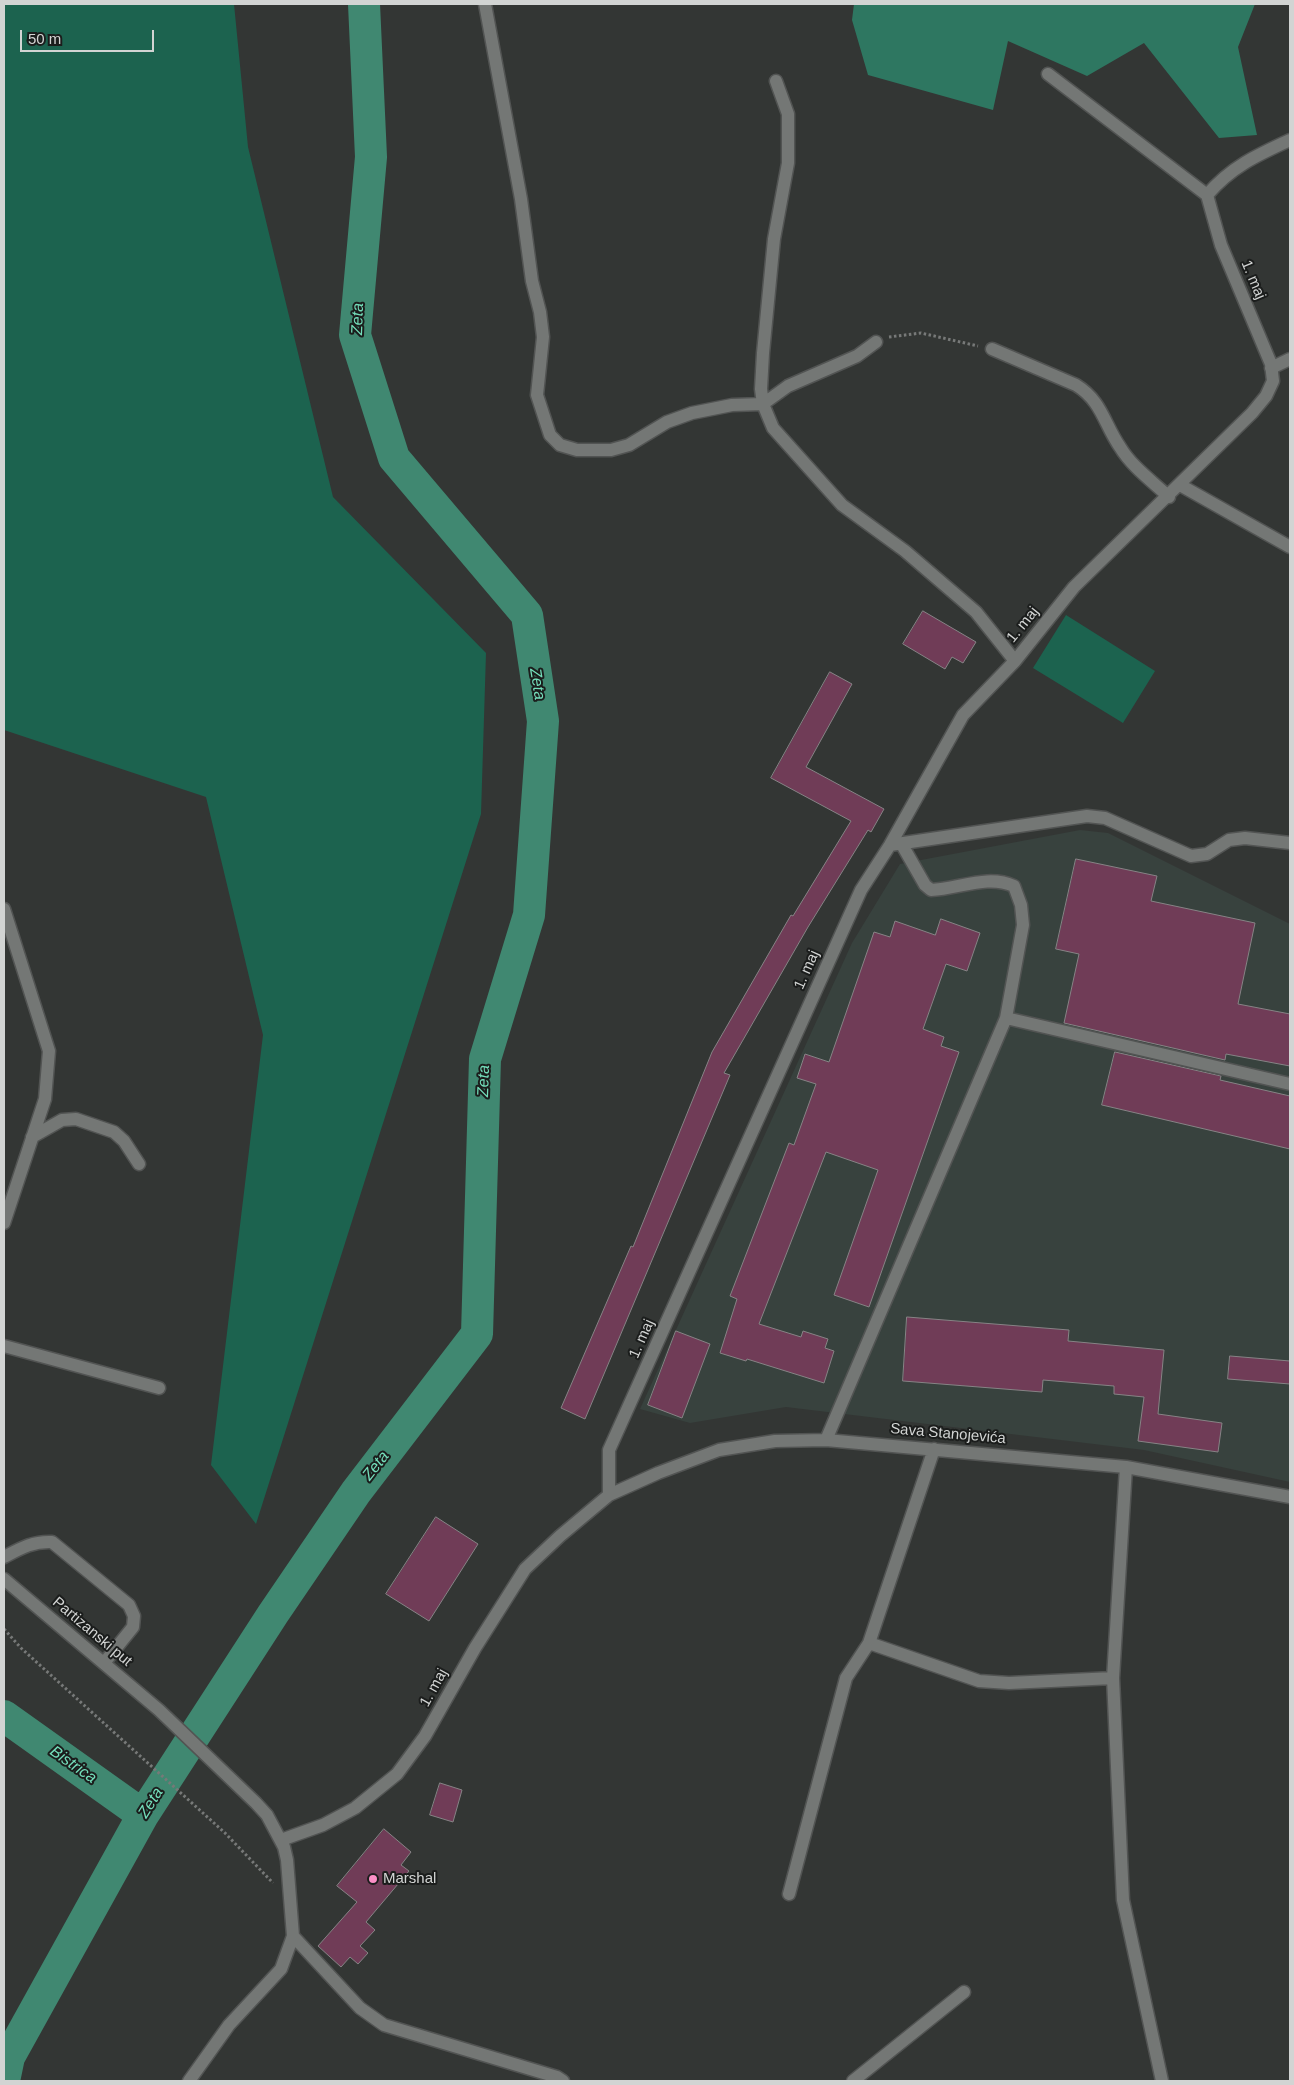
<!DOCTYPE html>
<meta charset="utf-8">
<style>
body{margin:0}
#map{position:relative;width:1294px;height:2085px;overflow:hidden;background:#333634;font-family:Arial,sans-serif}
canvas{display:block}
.frame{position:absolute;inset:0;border:5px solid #d2d4d3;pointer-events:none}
.scale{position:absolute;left:20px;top:30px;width:134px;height:22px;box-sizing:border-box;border:2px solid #d2d4d3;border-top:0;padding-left:6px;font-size:15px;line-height:18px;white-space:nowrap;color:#d2d4d3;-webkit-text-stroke:4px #1b1d1c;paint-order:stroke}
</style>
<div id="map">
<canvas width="1294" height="2085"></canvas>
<div class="frame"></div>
<div class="scale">50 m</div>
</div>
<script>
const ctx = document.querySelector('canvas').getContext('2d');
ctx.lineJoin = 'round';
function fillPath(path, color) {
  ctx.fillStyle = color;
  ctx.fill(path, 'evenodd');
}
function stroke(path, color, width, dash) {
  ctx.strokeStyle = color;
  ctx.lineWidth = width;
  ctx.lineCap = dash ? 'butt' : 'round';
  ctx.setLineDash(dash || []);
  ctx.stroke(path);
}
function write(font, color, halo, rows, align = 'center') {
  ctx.font = font + ' Arial,sans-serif';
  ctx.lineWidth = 4;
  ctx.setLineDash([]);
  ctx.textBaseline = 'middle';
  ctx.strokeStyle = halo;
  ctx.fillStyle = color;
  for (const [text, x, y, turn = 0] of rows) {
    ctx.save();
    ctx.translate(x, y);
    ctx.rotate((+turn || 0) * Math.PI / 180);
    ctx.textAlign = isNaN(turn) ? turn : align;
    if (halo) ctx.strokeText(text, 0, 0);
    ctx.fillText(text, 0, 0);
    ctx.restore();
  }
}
fillPath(new Path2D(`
 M 1080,830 L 1108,833 L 1290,924 L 1290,1482 L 1144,1450 L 786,1407 L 690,1423 L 640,1409 L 852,943 L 900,864 Z`), '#38423e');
fillPath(new Path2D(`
 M 4,4 L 234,4 L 248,147 L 333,497 L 486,653 L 481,814 L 256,1524 L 211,1465 L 263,1035 L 206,797 L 4,730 Z
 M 1066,615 L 1155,671 L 1123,723 L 1033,668 Z`), '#1c634f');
fillPath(new Path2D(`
 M 854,4 L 1255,4 L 1238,47 L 1257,135 L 1219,138 L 1144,43 L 1087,76 L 1008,41 L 993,110 L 868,75 L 852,20 Z`), '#2e7761');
stroke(new Path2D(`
 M 4,1716 L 143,1815
 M 4,2081 L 9,2057 L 143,1815 L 273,1614 L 356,1492 L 477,1334 L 485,1059 L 529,915 L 543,721 L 527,615 L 394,458 L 355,335 L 371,157 L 364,4`), '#408871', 32);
const building = new Path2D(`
 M 923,611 L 976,642 L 963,663 L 952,657 L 945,669 L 903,644 Z
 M 830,672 L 852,684 L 806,767 L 884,809 L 871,832 L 868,830 L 808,927 L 724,1073 L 730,1075 L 585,1419 L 561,1408 L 631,1246 L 633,1247 L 712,1052 L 791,915 L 793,916 L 851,821 L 771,778 Z
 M 1076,859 L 1157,876 L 1151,901 L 1255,923 L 1238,1004 L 1290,1014 L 1290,1066 L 1226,1054 L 1225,1060 L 1064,1023 L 1079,954 L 1056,949 Z
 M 941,919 L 980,933 L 967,971 L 946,964 L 923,1029 L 944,1037 L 941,1046 L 959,1052 L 869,1307 L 834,1295 L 878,1170 L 826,1152 L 759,1324 L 801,1337 L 803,1331 L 828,1339 L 825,1348 L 834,1351 L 824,1383 L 747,1359 L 746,1361 L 720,1353 L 737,1299 L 730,1296 L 789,1143 L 794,1145 L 816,1084 L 797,1078 L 805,1054 L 829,1062 L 874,932 L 890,937 L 895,921 L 935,935 Z
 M 1115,1052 L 1221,1076 L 1220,1080 L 1290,1096 L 1290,1149 L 1102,1105 Z
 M 907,1317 L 1069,1330 L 1068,1341 L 1164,1350 L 1158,1414 L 1222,1423 L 1218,1452 L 1138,1441 L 1144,1397 L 1114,1394 L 1114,1386 L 1043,1380 L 1042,1392 L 903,1381 Z
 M 676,1331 L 710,1344 L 682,1418 L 648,1405 Z
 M 1230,1356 L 1290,1361 L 1290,1384 L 1228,1379 Z
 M 436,1517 L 478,1544 L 429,1621 L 386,1594 Z
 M 440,1783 L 462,1790 L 453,1822 L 430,1815 Z
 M 384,1829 L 411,1852 L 401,1865 L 409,1871 L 366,1922 L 375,1930 L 360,1946 L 368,1953 L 358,1964 L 350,1957 L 341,1967 L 318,1946 L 357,1902 L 337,1886 Z`);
fillPath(building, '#703c57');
stroke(building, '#868385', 1);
const minor = new Path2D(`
 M 485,4 L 521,199 L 532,281 L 540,312 L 543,337 L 537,395 L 550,435 L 560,445 L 577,450 L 611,450 L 629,445 L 667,422 L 692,413 L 732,405 L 763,404 L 788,386 L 857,356 L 876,342
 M 1048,74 L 1207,195
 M 776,81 L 788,114 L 788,163 L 774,239 L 763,353 L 761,389 L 763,404 L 773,428 L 842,505 L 905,551 L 976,612 L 1015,661
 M 992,349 L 1076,385 C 1102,401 1104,424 1120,447 C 1132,467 1152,481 1169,497
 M 1271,368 L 1290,359
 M 1180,485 L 1290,547
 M 901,843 L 925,885 L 931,890 C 959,889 987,874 1014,886 L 1021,905 L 1023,925 L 1006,1018
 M 890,845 L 1087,816 L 1105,818 L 1191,856 L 1207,854 L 1229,840 L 1245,838 L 1290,843
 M 4,909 L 49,1051 L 45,1099 L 4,1223
 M 32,1137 L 62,1120 L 76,1119 L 114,1132 L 124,1141 L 139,1164
 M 4,1346 L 159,1388
 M 826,1440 L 1006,1018 L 1290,1084
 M 1126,1467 L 1113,1678 L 1123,1900 L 1162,2081
 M 609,1495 L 609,1450 L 861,890 L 890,845 L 963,715 L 1015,661 L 1074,587 L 1252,413 L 1266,396 L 1273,381 L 1271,364 L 1221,245 L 1207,195 C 1231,167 1257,155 1290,140
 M 4,1557 C 21,1548 33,1541 52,1542 L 129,1605 L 134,1616 L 133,1627 L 104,1663
 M 4,1579 L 159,1710 L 256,1803 L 267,1815 L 284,1847 L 287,1860 L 293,1936 L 281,1969 L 229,2025 L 189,2081
 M 869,1643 L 979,1681 L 1009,1683 L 1113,1678
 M 281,1840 L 323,1825 L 355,1808 L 397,1774 L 425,1736 L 475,1648 L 525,1569 L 560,1536 L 609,1495 L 658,1473 L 719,1450 L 775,1441 L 826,1440 L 1126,1467 L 1290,1497
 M 789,1894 L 846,1678 L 869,1643 L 934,1449
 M 293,1936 L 360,2008 L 384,2025 L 557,2077 L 563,2081
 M 853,2081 L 964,1992`);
stroke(minor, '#525453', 15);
stroke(new Path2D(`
 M 889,337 L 921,333 L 978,346
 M 4,1629 L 21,1648 L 225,1833 L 273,1883`), '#777978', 3, [2.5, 2.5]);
stroke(minor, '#747775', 12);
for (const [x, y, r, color] of [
 [373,1879,5,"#fb8fc6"]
]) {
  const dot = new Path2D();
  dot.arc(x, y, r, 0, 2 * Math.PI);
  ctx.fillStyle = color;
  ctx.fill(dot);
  stroke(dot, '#1b1d1c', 2);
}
write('15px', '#d2d4d3', '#1b1d1c', [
 ["1. maj",1253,280,67],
 ["1. maj",1023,625,-51],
 ["1. maj",807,970,-66],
 ["1. maj",642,1339,-66],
 ["Sava Stanojevića",948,1434,5],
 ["Partizanski put",92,1632,40],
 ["1. maj",434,1688,-61]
]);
write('15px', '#d2d4d3', '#1b1d1c', [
 ["Marshal",383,1879]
], 'left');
write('italic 16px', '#74debb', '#1b1d1c', [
 ["Zeta",358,319,-88],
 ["Zeta",537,684,81],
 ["Zeta",484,1081,-88],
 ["Zeta",376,1466,-52],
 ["Bistrica",73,1765,35],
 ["Zeta",151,1803,-58]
]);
</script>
